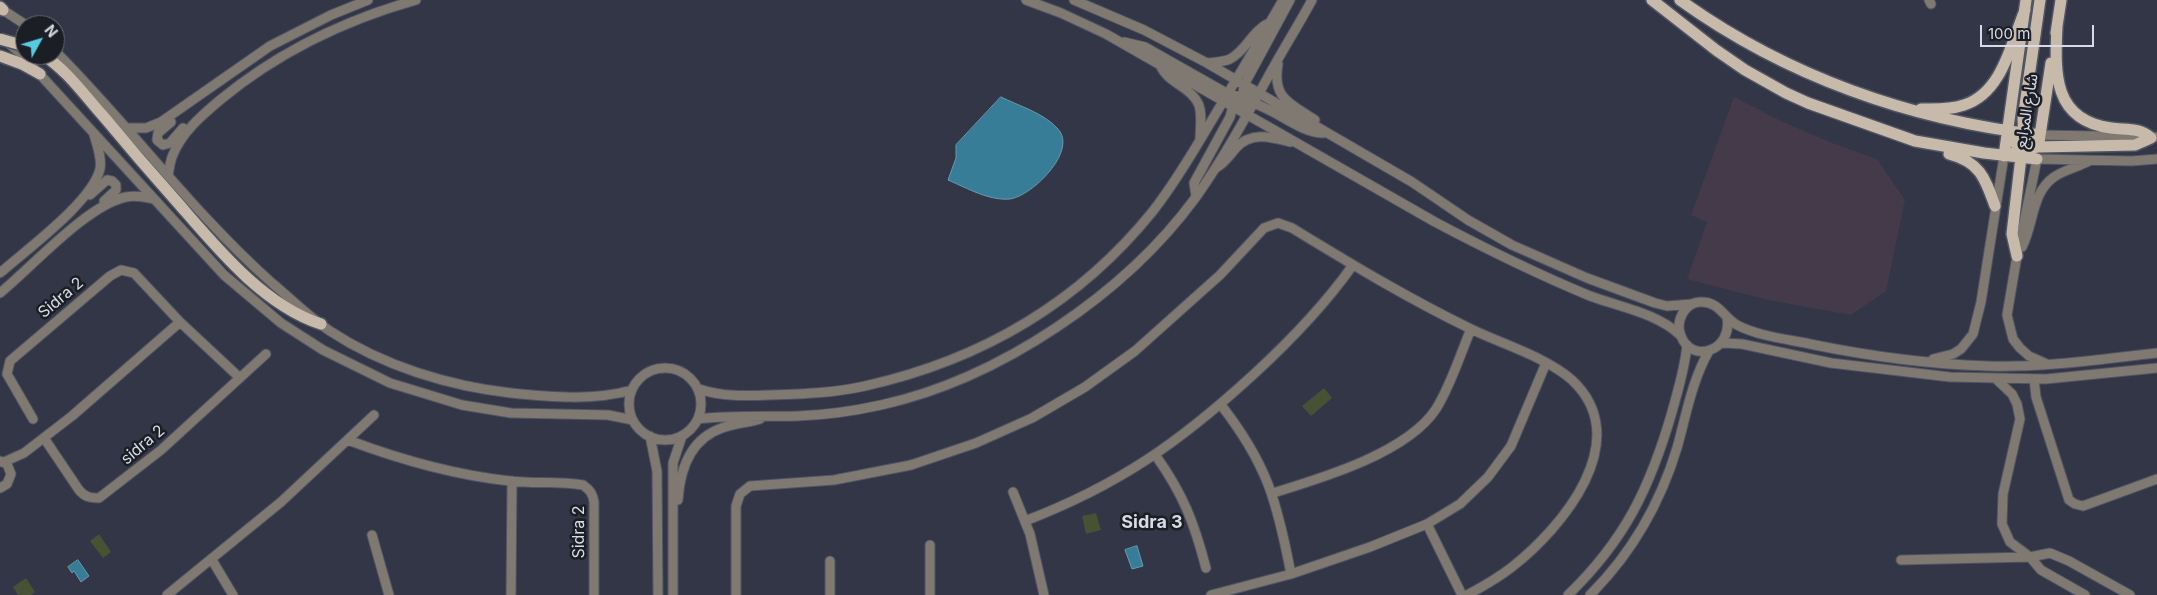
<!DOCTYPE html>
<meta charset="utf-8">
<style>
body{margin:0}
#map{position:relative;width:2157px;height:595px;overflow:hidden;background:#323646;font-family:Inter,sans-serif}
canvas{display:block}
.north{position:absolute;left:15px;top:15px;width:50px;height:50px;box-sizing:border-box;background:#1c1e25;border:1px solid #676a72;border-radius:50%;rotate:51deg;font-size:14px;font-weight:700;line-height:20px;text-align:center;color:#d8dbe5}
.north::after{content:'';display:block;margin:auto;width:18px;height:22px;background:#55cae0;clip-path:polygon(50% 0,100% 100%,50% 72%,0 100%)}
.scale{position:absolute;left:1980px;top:25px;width:114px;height:22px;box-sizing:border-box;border:2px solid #d8dbe5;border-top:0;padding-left:6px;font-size:15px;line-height:18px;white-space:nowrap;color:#d8dbe5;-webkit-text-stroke:4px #1c1e25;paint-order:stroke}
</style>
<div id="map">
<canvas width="2157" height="595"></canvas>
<div class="north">N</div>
<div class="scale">100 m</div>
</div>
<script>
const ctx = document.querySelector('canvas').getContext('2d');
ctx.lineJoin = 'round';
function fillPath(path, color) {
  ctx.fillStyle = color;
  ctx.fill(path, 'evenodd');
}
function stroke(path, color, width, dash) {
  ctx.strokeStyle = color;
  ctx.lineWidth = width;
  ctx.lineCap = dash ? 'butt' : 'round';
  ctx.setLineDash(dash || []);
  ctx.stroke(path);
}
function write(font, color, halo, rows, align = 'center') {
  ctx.font = font + ' Inter,"Noto Sans Arabic",sans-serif';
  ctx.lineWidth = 5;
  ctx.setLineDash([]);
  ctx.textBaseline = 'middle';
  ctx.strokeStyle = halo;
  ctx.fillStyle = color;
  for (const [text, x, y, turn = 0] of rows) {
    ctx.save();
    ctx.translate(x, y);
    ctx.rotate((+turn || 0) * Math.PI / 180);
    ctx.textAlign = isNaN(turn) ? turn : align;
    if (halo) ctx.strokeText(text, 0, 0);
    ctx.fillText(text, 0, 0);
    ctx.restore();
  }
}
fillPath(new Path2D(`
 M 1734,97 L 1783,122 L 1835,144 L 1877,159 L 1905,200 L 1886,291 L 1851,315 L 1768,300 L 1687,279 L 1707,222 L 1691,215 Z`), '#443a4a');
fillPath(new Path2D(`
 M 1324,388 L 1332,398 L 1311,416 L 1302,406 Z
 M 1096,513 L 1101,530 L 1086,534 L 1082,516 Z
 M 99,534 L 111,552 L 103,558 L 90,541 Z
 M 26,578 L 35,592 L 31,595 L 18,595 L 13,587 Z`), '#455334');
const water = new Path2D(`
 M 1001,97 C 1019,106 1044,113 1058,129 C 1078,151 1032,196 1010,199 C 989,201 967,188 948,180 L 956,158 L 956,145 Z
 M 1137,546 L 1143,566 L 1132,569 L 1125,550 Z
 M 78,560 L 89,576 L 81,582 L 74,571 L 72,573 L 68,567 Z`);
fillPath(water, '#387d97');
stroke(water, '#6899ae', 1);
const minor = new Path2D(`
 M 1026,0 L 1061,13 L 1106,34 L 1435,222 C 1486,249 1537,274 1590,296 C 1620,307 1657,313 1680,335
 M 1074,0 L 1144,30 L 1207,63 L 1412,182 L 1468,220 L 1512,245 L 1587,278 L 1655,303 L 1667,306 L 1692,304
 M 1929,0 L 1931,4
 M 0,8 L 26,25
 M 6,41 L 23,56 L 224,275 L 281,323 L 323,350 L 390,383 L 462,405 L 511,413 L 608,415 L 633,420
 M 1124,42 L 1145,47 L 1228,94 L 1242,97 L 1259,94
 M 55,51 C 130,126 192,212 272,283 C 291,299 309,317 330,331 C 383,366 449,386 511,393 C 550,397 594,401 632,390
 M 1207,63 C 1215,62 1223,62 1230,59 C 1247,50 1252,30 1271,22
 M 1278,64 C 1272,99 1290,103 1315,120
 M 1161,67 C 1165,75 1171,79 1178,84 C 1205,101 1201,110 1200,139
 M 1249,102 C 1274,107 1300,134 1324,133
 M 1247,114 L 1242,101 L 1244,85 L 1290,0
 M 171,122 L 158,133 L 157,140 L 163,145 L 170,143 L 183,128
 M 125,128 L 146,128 L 161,122 L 270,46 L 331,15 L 368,0
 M 2040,135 L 2157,137
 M 1216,168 C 1225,163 1229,156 1236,148 C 1251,131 1271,137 1290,142
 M 168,176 C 169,170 170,163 172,157 C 181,133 201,116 220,100 C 277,53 345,20 416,0
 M 90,195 L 107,180 L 112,181 L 116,185 L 116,190 L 104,201
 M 1196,196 L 1194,183 L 1230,117 L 1234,102
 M 2022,247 C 2034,225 2031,193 2054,177 C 2064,170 2078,167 2089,161
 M 0,273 C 26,250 92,202 100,169 C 102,158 97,145 94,135
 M 0,293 C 33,266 87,205 126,197 C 136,195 144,197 153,199
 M 1727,318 C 1733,350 1692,365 1681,336 C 1675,322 1684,303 1700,302 C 1719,301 1723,317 1737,325 C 1758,336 1786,339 1810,344 C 1868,356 1928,364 1987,366 C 2044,368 2101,359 2157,353
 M 1722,343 L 1742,344 L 1831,363 L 1950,377 L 2046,379 L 2157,368
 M 1933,359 L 1953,354 L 1961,349 L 1973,334 L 1981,302 L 2004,156
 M 2047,364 L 2029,356 L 2020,348 L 2013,339 L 2007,315 L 2017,256 L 2037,159 L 2132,161 L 2157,159
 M629 404a36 36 0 1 1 72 0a36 36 0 1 1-72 0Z
 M 1995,378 L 2012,394 L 2017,404 L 2020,419 L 2003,494 L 2002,524 L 2010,542 L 2030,557 L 2041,570 L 2085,595
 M 2034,379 L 2036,397 L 2069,500 L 2075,504 L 2083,506 L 2157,479
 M 699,389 C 723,397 746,396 770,395 C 802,394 834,393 865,386 C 981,360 1078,304 1153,211 C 1174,184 1192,154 1209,125 C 1234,83 1259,42 1283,0
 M 1221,405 C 1267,464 1277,501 1291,574
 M 33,419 L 7,374 L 10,361 L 110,276 L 121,270 L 134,273 L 180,322 L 240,378
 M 698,419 C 732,415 764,417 798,416 C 826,415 854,411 881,405 C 999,379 1125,294 1196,197 C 1223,159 1246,117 1268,77 C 1282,51 1298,26 1312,0
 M 650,436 L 657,471 L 658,595
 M 44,438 L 79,490 C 85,497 90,498 99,498 L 161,450 L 266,354
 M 348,440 C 401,460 454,475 510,481 C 534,484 559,481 583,485 C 590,490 593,494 594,502 L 594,595
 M 1156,456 C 1183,494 1194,522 1206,568
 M 4,462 L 24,453 L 72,416 L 180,322
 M 0,488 L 7,484 L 11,474 L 7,464 L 0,461
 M 1013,492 L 1030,534 L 1044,595
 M 1273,493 C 1322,478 1407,453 1436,409 C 1451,385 1460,355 1471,329
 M 678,500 C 680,470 690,439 722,428 C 734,423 748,423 760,419
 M 1025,521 C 1119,485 1180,442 1254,374 C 1291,340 1324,306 1353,265
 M 1427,524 L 1462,595
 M 372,535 L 389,595
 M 212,560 L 233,595
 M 1901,560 L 2030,557 L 2050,553 L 2069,561 L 2130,595
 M 167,595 L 281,502 L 374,415
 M 511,595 L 512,481
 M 673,595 L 673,463 L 682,436
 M 736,595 L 736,506 L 740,494 L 750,486 L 834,480 L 911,465 L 976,443 L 1032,418 L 1085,387 L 1135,351 L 1220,275 L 1264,228 L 1278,223 L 1292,228 C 1351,264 1409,299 1471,329 C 1502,344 1546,357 1572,380 C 1636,440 1562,528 1512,567 C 1498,578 1482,587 1467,595
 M 830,595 L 830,561
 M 930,595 L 930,545
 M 1211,595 L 1291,574 L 1370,547 L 1427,524 L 1460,504 L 1488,477 L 1511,446 L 1546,363
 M 1568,595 C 1625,540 1650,488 1672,412 C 1678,390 1685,368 1687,345
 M 1590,595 C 1631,554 1660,504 1677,448 C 1686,416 1692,380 1709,351`);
const major = new Path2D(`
 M 1652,0 L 1716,50 L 1745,70 L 1786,93 L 1808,103 L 1915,141 L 1984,153 L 2037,159
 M 1680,0 C 1786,76 1910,120 2040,135
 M 0,7 L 3,10
 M 2056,33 L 2061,0
 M 43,55 C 67,70 85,96 104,117 C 128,146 153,175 178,203 C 217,248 263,305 321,324
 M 0,56 L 22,64 L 40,74
 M 1921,109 C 1935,109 1950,110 1964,105 C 2002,93 2011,44 2025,10
 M 2007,132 L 2018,147 L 2021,157 L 2012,234 L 2017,256
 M 2024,139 L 2023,119 L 2040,0
 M 2039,142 L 2051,63
 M 1949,154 C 1980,162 1985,178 1995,206
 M 2010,154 L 2038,147 L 2135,145 L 2151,138 C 2140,127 2125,130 2111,128 C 2052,120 2055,72 2057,26
 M 2004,156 L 2026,0`);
stroke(minor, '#505463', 11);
stroke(major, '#505463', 14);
stroke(minor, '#7f7972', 9);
stroke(major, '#c7baab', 11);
const majorBridge = new Path2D(`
 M 0,39 L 25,46`);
stroke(majorBridge, '#505463', 14, []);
stroke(majorBridge, '#c7baab', 11);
write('16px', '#d8dbe5', '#1c1e25', [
 ["شارع المرابع",2027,111,-81],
 ["Sidra 2",61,298,-40],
 ["sidra 2",143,445,-40],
 ["Sidra 2",579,532,-90]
]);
write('bold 18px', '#d8dbe5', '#1c1e25', [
 ["Sidra 3",1152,523]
]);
</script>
